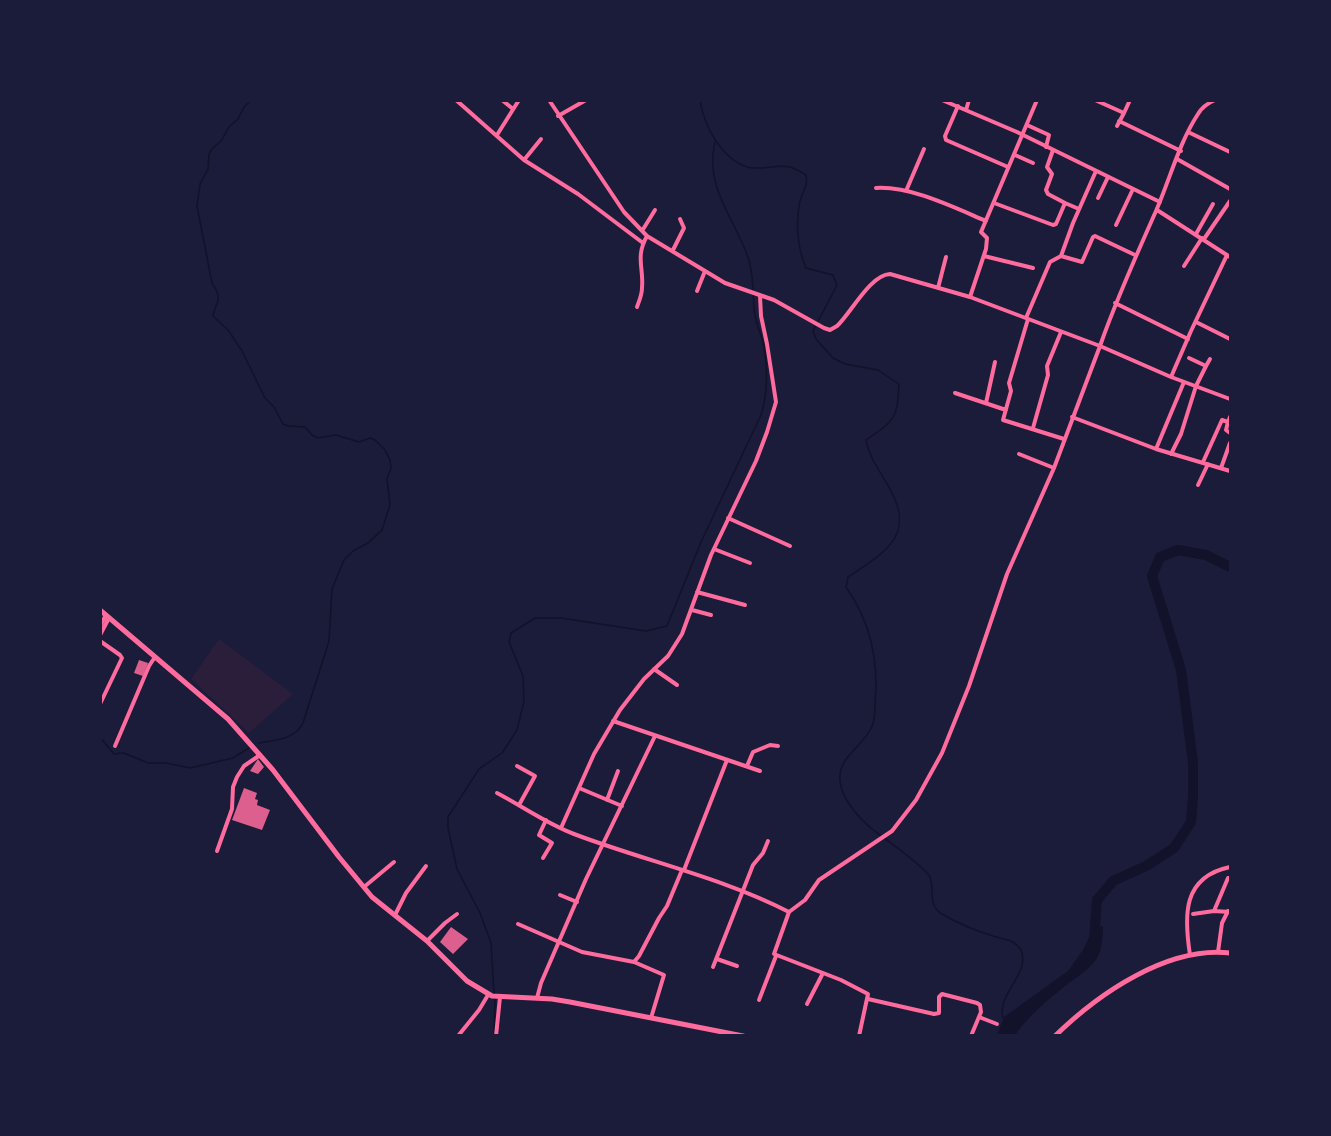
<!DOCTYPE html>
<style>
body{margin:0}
#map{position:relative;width:1331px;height:1136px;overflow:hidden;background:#1b1b3a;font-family:"Varela Round",sans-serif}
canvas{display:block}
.frame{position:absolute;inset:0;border:102px solid #1b1b3a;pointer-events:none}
</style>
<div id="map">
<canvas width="1331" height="1136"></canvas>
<div class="frame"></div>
</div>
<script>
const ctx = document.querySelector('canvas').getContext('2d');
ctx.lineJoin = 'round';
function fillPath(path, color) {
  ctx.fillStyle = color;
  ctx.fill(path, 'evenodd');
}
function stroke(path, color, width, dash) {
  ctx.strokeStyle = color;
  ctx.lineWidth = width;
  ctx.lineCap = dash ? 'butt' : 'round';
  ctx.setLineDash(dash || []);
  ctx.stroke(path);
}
fillPath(new Path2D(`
 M 219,639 L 293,694 L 249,733 L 191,679 Z`), '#2a1e3b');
fillPath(new Path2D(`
 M 1103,926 C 1103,936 1102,949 1097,958 C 1090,970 1075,978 1065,986 C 1046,1001 1029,1016 1015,1035 L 997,1035 L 1004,1017 L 1068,971 L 1083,950 L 1093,929 Z`), '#12122b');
stroke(new Path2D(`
 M 251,100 L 244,107 L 238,119 L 229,127 L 221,141 L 212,149 L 209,154 L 208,169 L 200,184 L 197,206 L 212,283 C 213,286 216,288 217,292 C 221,300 214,308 213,316 L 228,330 L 242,351 L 265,398 L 274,407 L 283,424 L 288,426 L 305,427 L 312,435 L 318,438 L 336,435 L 359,442 L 370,438 L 375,440 L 385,450 L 390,460 L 391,468 L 387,479 L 390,505 L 382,530 L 368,543 L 353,551 L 344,560 L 332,589 L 329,641 L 303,723 C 294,740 275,740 258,743
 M 700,100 C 704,126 721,158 747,167 C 761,171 776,164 789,167 C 795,168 801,172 806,175 C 809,186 800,195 799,206 C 796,227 798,249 806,268 L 833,275 L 837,285 L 813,331 L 816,339 L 833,358 L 845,364 L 878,370 L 899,384 C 897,420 895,420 866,440 C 869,457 878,468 886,482 C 918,533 889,550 848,577 L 846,587 C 870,621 879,662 875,704 C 875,711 875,720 872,726 C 867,739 855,747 847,758 C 825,786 859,820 881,836
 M 100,737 L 114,754 L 124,753 L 148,763 L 166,763 L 190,768 L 233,758 L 249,748
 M 885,839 C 893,844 928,871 930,877 C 935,891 927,905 942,914 C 957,923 977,931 993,936 C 999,938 1005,939 1011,941 C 1014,942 1019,947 1021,950 C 1031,974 996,994 1003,1018
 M 494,993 L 491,943 L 480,913 L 457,869 L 448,828 L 448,817 L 479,769 L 502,753 L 517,730 L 524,701 L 523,676 L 509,642 L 511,633 L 535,618 L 561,618 L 646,631 L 667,626 L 701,542 L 761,415 C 768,393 768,366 763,343 C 761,334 757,325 755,316 C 752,297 755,278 748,257 C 734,218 704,186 715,142
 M 494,1036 L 495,998`), '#12122b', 1.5);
stroke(new Path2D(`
 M 1094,940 L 1097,900 L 1113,881 L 1146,866 L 1174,848 L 1191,822 L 1193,797 L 1193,763 L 1181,670 L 1152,576 L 1160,557 L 1178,550 L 1206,555 L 1230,567`), '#12122b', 10);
fillPath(new Path2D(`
 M 139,660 L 148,663 L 143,676 L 134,673 Z
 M 258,759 L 264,767 L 258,774 L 250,771 Z
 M 244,788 L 257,793 L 255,799 L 258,800 L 257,805 L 270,810 L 262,830 L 232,820 Z
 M 451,927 L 468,939 L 453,954 L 440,942 Z`), '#dd5f8e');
stroke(new Path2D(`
 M 456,100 L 524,160 L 578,194 L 643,243
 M 502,100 L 513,109
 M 549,100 L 624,212 L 647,236 L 725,283 L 774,300 L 824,328 L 830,330 L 837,326 C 851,313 870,275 890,274 L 970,297 L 1100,346 C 1116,300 1136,256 1156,211 C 1170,179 1179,143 1198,114 C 1202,107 1208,103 1215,100
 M 942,100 L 1017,132 L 1160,202
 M 1095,100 L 1124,113 L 1117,126
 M 958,106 L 945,136 L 946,140 L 1008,167
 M 966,110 L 969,100
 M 1124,113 L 1130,100
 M 558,116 L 586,100
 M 1119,121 L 1181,151
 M 1027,125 L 1049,135 L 1046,147
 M 1188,132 L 1230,152
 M 497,135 L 519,100
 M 1053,150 L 1047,167 L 1052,174 L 1046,190 L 1048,194 L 1065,203
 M 1015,155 L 1033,163
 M 1177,159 L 1230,189
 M 524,160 L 541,139
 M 876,188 C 911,186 953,207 986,221
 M 906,191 L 924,149
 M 1098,198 L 1108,177
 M 994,203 L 1053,225 L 1056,224 L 1065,203 L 1079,209
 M 1157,210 L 1230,257
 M 1116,225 L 1133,189
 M 642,231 L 655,210
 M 1196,234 L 1213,204
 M 1204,239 L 1230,201
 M 673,250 L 684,228 L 680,219
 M 984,256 L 1033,268
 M 1061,256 L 1082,262 L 1093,237 L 1095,236 L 1135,255
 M 1184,266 L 1202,238
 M 938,288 L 946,257
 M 697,291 L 705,271
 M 970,297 L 986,249 L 987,238 L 981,232 L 1037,100
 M 1115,303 L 1188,339
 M 637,307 C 639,301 642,295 642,288 C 644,268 635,257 647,236
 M 1026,318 L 1050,262 L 1061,256 L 1073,223 L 1096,171
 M 1028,319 L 1009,383 L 1011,391 L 1003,420 L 1064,439
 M 1196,322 L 1230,339
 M 1189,358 L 1206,366 L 1196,386
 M 1206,366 L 1210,359
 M 1171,377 L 1191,331 L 1227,255
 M 955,393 L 1006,410
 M 986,403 L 995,362
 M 1072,417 L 1156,449 L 1230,471
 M 1228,422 L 1226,430 L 1230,433
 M 1033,428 L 1048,375 L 1047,366 L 1061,332
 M 1156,449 L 1184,382
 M 1019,454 L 1054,468
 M 1171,454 L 1181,434 L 1196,386
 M 1203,462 L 1222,420 L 1228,422 L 1230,417
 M 1221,468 L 1230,443
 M 1198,485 L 1208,464
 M 728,518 L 790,546
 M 714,549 L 750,563
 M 697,592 L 745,605
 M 692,610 L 711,615
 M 100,626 L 106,615
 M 100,635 L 109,618
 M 100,641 L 120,655 L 122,658 L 100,704
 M 654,669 L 677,685
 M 613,721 L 760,771
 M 115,746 L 149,666 L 155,657
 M 517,766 L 535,776 L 519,805
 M 747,766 L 753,752 L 770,745 L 778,746
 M 579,788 L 622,806
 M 497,793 C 522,806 547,824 574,834 C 645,861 721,877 789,912 L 774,954 L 841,980 L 868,994 L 859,1036
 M 607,800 L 618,771
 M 561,828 L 594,754 L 620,710 L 644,679 L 668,656 L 682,634 L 711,555 L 756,461 L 767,432 L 776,402 L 767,344 L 761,316 L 760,296
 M 217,851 L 232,809 L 233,787 L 237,777 L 244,766 L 260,755
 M 543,858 L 552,843 L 539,835 L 546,820
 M 684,870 L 727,760
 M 364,887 L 394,862
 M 560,895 L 577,902
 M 1214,911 L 1230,912
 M 789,912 L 805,900 L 819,880 L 892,831 L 916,800 L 942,753 L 969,686 L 1007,574 L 1054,468 L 1100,346 L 1171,377 L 1230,399
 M 1193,914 L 1214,911 L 1228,878 L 1230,878
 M 395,915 L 406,893 L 426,866
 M 518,924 L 582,952 L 634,962 L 639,956 L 659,918 L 667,906 L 682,870
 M 427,941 L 445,923 L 457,914
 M 1218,952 L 1222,923 L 1228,911
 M 1190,955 C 1184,916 1182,877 1230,867
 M 717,959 L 737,966
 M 634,962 L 664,975 L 651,1018
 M 713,967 L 753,865 L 763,853 L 768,841
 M 537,998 L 541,983 L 586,879 L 655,736
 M 868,999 L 934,1014 L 939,1013 L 939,997 L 942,994 L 977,1003 L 980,1005 L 981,1012 L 971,1036
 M 759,1000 L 776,956
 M 807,1004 L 823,973
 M 979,1017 L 997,1024
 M 458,1036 L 479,1010 L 488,995
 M 496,1036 L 500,997`), '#ff6b9d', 4);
stroke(new Path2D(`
 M 100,610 L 228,719 L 273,770 L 339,857 L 372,897 L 427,941 L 467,981 L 492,996 L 552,999 L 570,1002 L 743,1036
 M 1055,1036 C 1098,994 1167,946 1230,953`), '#ff6b9d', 5);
</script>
